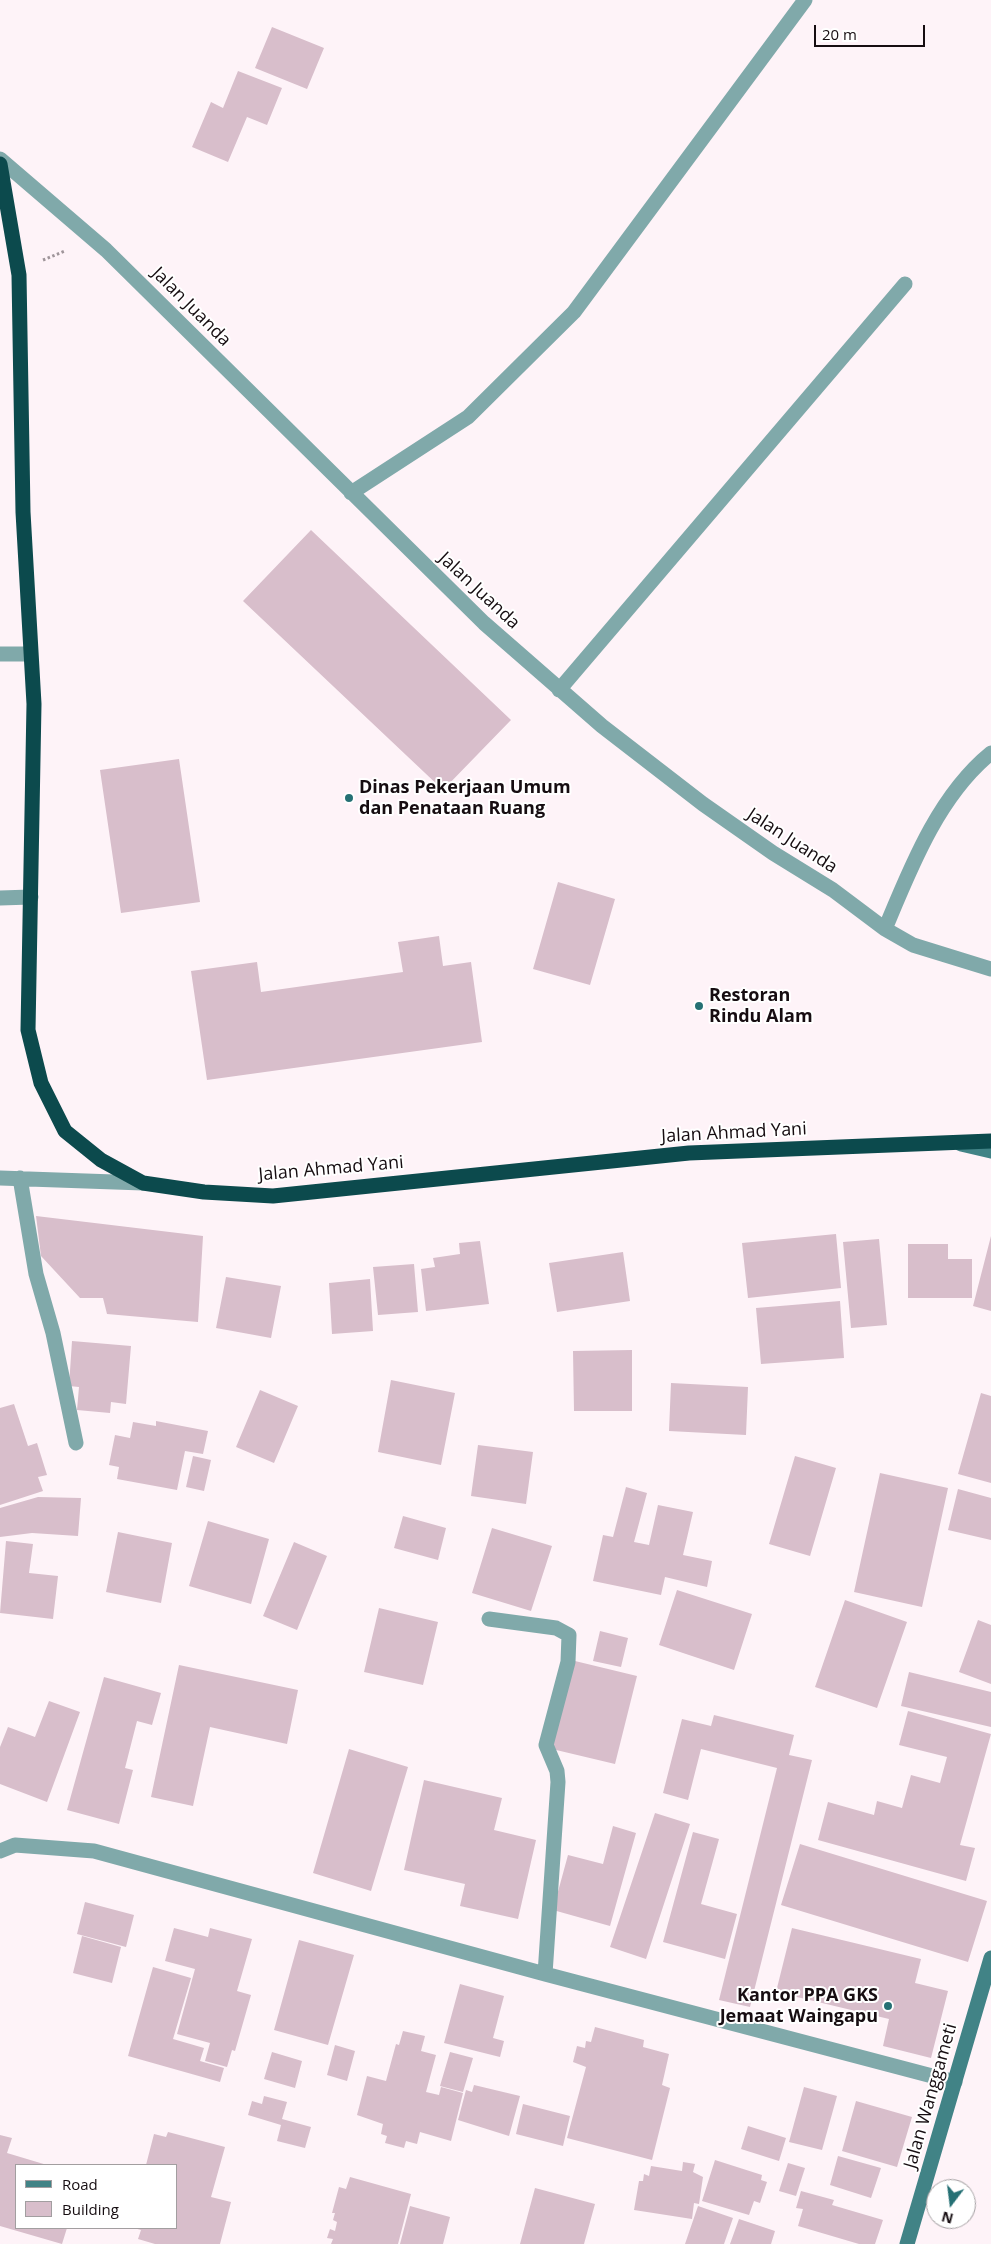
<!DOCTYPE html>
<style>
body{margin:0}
#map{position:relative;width:991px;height:2244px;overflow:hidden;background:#fef3f8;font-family:"Open Sans",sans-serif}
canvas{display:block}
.legend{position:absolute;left:15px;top:2164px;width:162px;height:65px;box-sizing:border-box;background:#fff;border:1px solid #a29ea0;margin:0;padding:6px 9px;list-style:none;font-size:15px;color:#160d11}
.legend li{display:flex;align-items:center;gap:10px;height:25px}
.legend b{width:25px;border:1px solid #a29ea0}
.north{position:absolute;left:926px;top:2179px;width:50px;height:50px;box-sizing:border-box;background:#fff;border:1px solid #a29ea0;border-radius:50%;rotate:195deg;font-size:14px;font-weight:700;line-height:20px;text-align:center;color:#160d11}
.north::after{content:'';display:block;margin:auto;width:18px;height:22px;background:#257074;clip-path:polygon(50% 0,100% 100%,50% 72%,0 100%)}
.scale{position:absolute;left:814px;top:25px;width:111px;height:22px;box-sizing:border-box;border:2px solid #160d11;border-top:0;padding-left:6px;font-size:15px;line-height:18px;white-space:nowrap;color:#160d11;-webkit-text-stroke:4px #fff;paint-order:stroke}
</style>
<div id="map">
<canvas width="991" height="2244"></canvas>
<ul class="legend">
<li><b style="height:6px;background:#418386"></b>Road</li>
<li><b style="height:14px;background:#d8becb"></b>Building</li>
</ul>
<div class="north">N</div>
<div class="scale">20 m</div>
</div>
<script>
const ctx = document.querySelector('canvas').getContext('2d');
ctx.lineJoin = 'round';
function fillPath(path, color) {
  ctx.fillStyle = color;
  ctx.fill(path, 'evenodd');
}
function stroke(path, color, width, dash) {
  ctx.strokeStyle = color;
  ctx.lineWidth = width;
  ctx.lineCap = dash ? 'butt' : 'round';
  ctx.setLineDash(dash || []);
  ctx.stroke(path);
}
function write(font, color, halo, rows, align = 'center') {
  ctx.font = font + ' "Open Sans",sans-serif';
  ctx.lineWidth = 4;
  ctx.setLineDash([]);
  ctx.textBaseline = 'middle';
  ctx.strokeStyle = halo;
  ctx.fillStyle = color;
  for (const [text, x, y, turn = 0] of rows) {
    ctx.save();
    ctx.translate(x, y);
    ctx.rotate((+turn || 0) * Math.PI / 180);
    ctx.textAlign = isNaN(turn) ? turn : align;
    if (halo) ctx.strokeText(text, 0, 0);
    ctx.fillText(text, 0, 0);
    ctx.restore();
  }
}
fillPath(new Path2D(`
 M 272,27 L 324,48 L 307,89 L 255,68 Z
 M 238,71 L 282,88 L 267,125 L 247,117 L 228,162 L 192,147 L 211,102 L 223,108 Z
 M 311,530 L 511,720 L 443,790 L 243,601 Z
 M 179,759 L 200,902 L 121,913 L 100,770 Z
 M 558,882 L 615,899 L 590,985 L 533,969 Z
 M 439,936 L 443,966 L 471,962 L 482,1042 L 207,1080 L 191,971 L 257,962 L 261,992 L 403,972 L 398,942 Z
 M 36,1216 L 203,1236 L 198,1322 L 107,1314 L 103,1298 L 80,1298 L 41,1256 Z
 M 836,1234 L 841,1288 L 748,1298 L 742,1243 Z
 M 991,1236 L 991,1311 L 973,1306 Z
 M 879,1239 L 887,1325 L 851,1328 L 843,1242 Z
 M 480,1241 L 489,1304 L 426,1311 L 421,1269 L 435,1267 L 433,1258 L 460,1254 L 459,1243 Z
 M 908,1244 L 948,1244 L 948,1259 L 972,1259 L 972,1298 L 908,1298 Z
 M 623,1252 L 630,1301 L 557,1312 L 549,1263 Z
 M 414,1264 L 418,1312 L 378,1315 L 373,1267 Z
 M 226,1277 L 281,1286 L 271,1338 L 216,1328 Z
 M 370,1279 L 373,1331 L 332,1334 L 329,1283 Z
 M 840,1301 L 844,1358 L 761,1364 L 756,1308 Z
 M 72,1341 L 131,1346 L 126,1404 L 111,1402 L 110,1413 L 77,1410 L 79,1387 L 69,1386 Z
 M 632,1350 L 632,1411 L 574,1411 L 573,1351 Z
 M 391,1380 L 455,1393 L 441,1465 L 378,1452 Z
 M 671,1383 L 748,1387 L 746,1435 L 669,1431 Z
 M 260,1390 L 298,1406 L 274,1463 L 236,1447 Z
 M 981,1393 L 991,1396 L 991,1483 L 958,1474 Z
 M 14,1404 L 28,1446 L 37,1443 L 47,1475 L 38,1477 L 43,1491 L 0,1505 L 0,1408 Z
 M 156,1421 L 208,1431 L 203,1454 L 185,1451 L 177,1490 L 117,1479 L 119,1467 L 109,1465 L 115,1435 L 130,1438 L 133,1422 L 156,1426 Z
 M 478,1445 L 533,1452 L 526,1504 L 471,1496 Z
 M 193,1456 L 211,1460 L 204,1491 L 186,1487 Z
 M 795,1456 L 836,1468 L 810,1556 L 769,1544 Z
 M 880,1473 L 948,1488 L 922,1607 L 854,1592 Z
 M 626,1487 L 647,1493 L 634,1542 L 649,1545 L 658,1505 L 693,1512 L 683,1555 L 712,1561 L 707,1587 L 665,1577 L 661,1595 L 593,1581 L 603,1535 L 613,1537 Z
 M 958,1489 L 991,1498 L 991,1540 L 948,1530 Z
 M 38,1497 L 81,1498 L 78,1536 L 32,1533 L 0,1537 L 0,1508 Z
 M 403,1516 L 446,1528 L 438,1560 L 394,1548 Z
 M 208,1521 L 269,1539 L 251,1604 L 189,1586 Z
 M 492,1528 L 552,1546 L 531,1611 L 472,1593 Z
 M 118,1532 L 172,1543 L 161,1603 L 106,1592 Z
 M 6,1541 L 33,1544 L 29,1573 L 58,1576 L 53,1619 L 0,1613 Z
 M 294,1542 L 327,1556 L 297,1630 L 263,1616 Z
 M 677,1590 L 752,1614 L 734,1670 L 659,1645 Z
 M 845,1600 L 907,1622 L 877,1708 L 815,1687 Z
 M 379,1608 L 438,1622 L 423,1685 L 364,1672 Z
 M 978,1620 L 991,1625 L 991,1684 L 959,1672 Z
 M 600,1631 L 628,1638 L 621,1667 L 593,1661 Z
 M 575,1661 L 637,1676 L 615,1764 L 552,1749 Z
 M 179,1665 L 298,1690 L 287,1744 L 210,1727 L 193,1806 L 151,1797 Z
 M 909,1672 L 991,1692 L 991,1727 L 901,1706 Z
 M 104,1677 L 161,1693 L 152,1725 L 137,1721 L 125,1768 L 133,1770 L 119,1824 L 67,1810 Z
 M 49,1701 L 80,1712 L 47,1802 L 0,1784 L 0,1747 L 8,1727 L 35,1737 Z
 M 908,1711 L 991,1734 L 960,1845 L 975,1848 L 966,1881 L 818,1840 L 828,1802 L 874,1815 L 877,1801 L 902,1808 L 911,1775 L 940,1783 L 947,1757 L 899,1745 Z
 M 714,1715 L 794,1735 L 789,1755 L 812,1760 L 750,2007 L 719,2000 L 777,1768 L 701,1749 L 688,1800 L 663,1793 L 682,1719 L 711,1726 Z
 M 349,1749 L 408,1767 L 371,1891 L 313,1873 Z
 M 424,1780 L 502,1798 L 494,1830 L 536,1840 L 518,1919 L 460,1906 L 465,1884 L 404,1870 Z
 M 655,1813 L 690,1824 L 646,1959 L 610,1947 Z
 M 613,1826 L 636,1833 L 610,1926 L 553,1910 L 568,1855 L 603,1864 Z
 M 693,1832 L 719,1839 L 701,1904 L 737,1914 L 725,1959 L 663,1942 Z
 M 800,1844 L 987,1901 L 968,1962 L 781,1905 Z
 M 85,1902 L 134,1915 L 126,1947 L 77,1934 Z
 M 174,1928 L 208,1937 L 210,1928 L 252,1939 L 237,1991 L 251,1995 L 235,2051 L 232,2050 L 227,2067 L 205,2061 L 210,2043 L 177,2034 L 195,1969 L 165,1961 Z
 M 792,1928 L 921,1959 L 915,1983 L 948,1991 L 931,2058 L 883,2046 L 889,2019 L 776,1992 Z
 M 82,1936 L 121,1947 L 112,1983 L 73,1973 Z
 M 299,1940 L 354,1955 L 328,2045 L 274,2030 Z
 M 153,1967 L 191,1978 L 173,2039 L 204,2048 L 200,2061 L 224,2068 L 220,2082 L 128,2056 Z
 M 460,1984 L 504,1996 L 493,2038 L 504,2041 L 500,2057 L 444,2043 Z
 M 595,2027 L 644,2040 L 643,2047 L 669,2054 L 662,2085 L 670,2088 L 652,2160 L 567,2138 L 586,2067 L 573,2062 L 577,2046 L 585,2048 L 586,2041 L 591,2042 Z
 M 403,2031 L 425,2036 L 421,2051 L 436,2055 L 426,2092 L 439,2095 L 441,2087 L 463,2093 L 451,2141 L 420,2132 L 417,2144 L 406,2141 L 404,2148 L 385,2143 L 387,2136 L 381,2134 L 383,2124 L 357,2115 L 367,2076 L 386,2081 L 396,2044 L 399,2045 Z
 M 335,2045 L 355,2051 L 347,2081 L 327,2075 Z
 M 272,2052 L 302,2061 L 295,2088 L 264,2079 Z
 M 450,2052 L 473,2058 L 463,2092 L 440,2086 Z
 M 474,2085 L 520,2096 L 509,2136 L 458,2120 L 466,2090 L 472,2092 Z
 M 804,2087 L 837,2096 L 822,2150 L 789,2142 Z
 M 264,2096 L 287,2102 L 282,2119 L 311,2127 L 305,2148 L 277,2141 L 281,2125 L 248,2115 L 252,2101 L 262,2104 Z
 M 856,2101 L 912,2117 L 897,2167 L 842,2151 Z
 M 523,2104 L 570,2116 L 563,2146 L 516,2134 Z
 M 748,2126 L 786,2138 L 779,2161 L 741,2149 Z
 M 168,2132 L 225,2147 L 211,2197 L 231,2202 L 220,2244 L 155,2244 L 138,2239 L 141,2230 L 134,2228 L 176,2228 L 176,2165 L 146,2165 L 154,2134 L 166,2137 Z
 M 0,2135 L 12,2138 L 7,2153 L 47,2165 L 16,2165 L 16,2228 L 67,2228 L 62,2244 L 0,2226 Z
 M 838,2156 L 881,2168 L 871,2198 L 830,2185 Z
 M 715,2160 L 762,2175 L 761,2180 L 767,2182 L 760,2203 L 754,2201 L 749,2215 L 702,2201 Z
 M 683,2162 L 695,2164 L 693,2172 L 703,2177 L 699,2204 L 694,2203 L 692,2219 L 634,2210 L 639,2181 L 643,2181 L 644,2174 L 649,2176 L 651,2166 L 682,2171 Z
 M 788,2163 L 805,2168 L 796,2196 L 779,2191 Z
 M 350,2177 L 411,2194 L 398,2244 L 331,2244 L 333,2239 L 327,2238 L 330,2229 L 335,2231 L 337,2222 L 333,2220 L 335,2213 L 332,2213 L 339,2187 L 346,2189 Z
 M 535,2188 L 595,2204 L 584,2244 L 520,2244 Z
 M 801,2191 L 834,2200 L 832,2205 L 883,2220 L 875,2244 L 859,2244 L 798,2226 L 803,2209 L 796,2208 Z
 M 410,2206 L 450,2217 L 443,2244 L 400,2244 Z
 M 698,2206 L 733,2218 L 724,2244 L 685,2244 Z
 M 739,2219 L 775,2231 L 771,2244 L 730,2244 Z`), '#d8becb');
stroke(new Path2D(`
 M 43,260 L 65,251`), '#9f959a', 3, [2.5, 2.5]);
stroke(new Path2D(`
 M 0,159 L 106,250 L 484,623 L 602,726 L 703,804 L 773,853 L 833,890 L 885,929 L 913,945 L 991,969
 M 351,493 L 468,417 L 574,312 L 805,0
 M 0,654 L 30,654
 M 559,690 L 905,284
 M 0,898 L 31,897
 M 885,929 C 910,869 938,796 991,753
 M 0,1178 L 143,1183
 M 20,1178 L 36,1274 L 53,1333 L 76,1443
 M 489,1619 L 556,1628 L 569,1635 L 568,1662 L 546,1745 L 557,1771 L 558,1782 L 545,1974
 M 0,1851 L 15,1845 L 94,1851 L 545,1974 L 955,2082`), '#80a9aa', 15);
stroke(new Path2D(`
 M 961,1144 L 991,1151
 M 907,2244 L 991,1958`), '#418386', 15);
stroke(new Path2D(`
 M 0,164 L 19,275 L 23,512 L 34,704 L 28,1030 L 41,1083 L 65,1131 L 101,1160 L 143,1183 L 204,1192 L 273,1196 L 689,1153 L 991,1141`), '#0c4a4d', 15);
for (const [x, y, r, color] of [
 [349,798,5,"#257074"],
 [699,1006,5,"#257074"],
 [888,2006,5,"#257074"]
]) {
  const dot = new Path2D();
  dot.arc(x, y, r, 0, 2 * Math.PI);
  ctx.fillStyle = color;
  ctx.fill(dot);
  stroke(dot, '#fff', 2);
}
write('18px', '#160d11', '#fff', [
 ["Jalan Juanda",191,307,45],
 ["Jalan Juanda",479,591,43],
 ["Jalan Juanda",792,841,33],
 ["Jalan Ahmad Yani",734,1133,-3],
 ["Jalan Ahmad Yani",331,1169,-5],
 ["Jalan Wanggameti",931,2096,-74]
]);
write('bold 18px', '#160d11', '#fff', [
 ["Dinas Pekerjaan Umum",359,788],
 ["dan Penataan Ruang",359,809],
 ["Restoran",709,996],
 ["Rindu Alam",709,1017],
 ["Kantor PPA GKS",878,1996,"right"],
 ["Jemaat Waingapu",878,2017,"right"]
], 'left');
</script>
